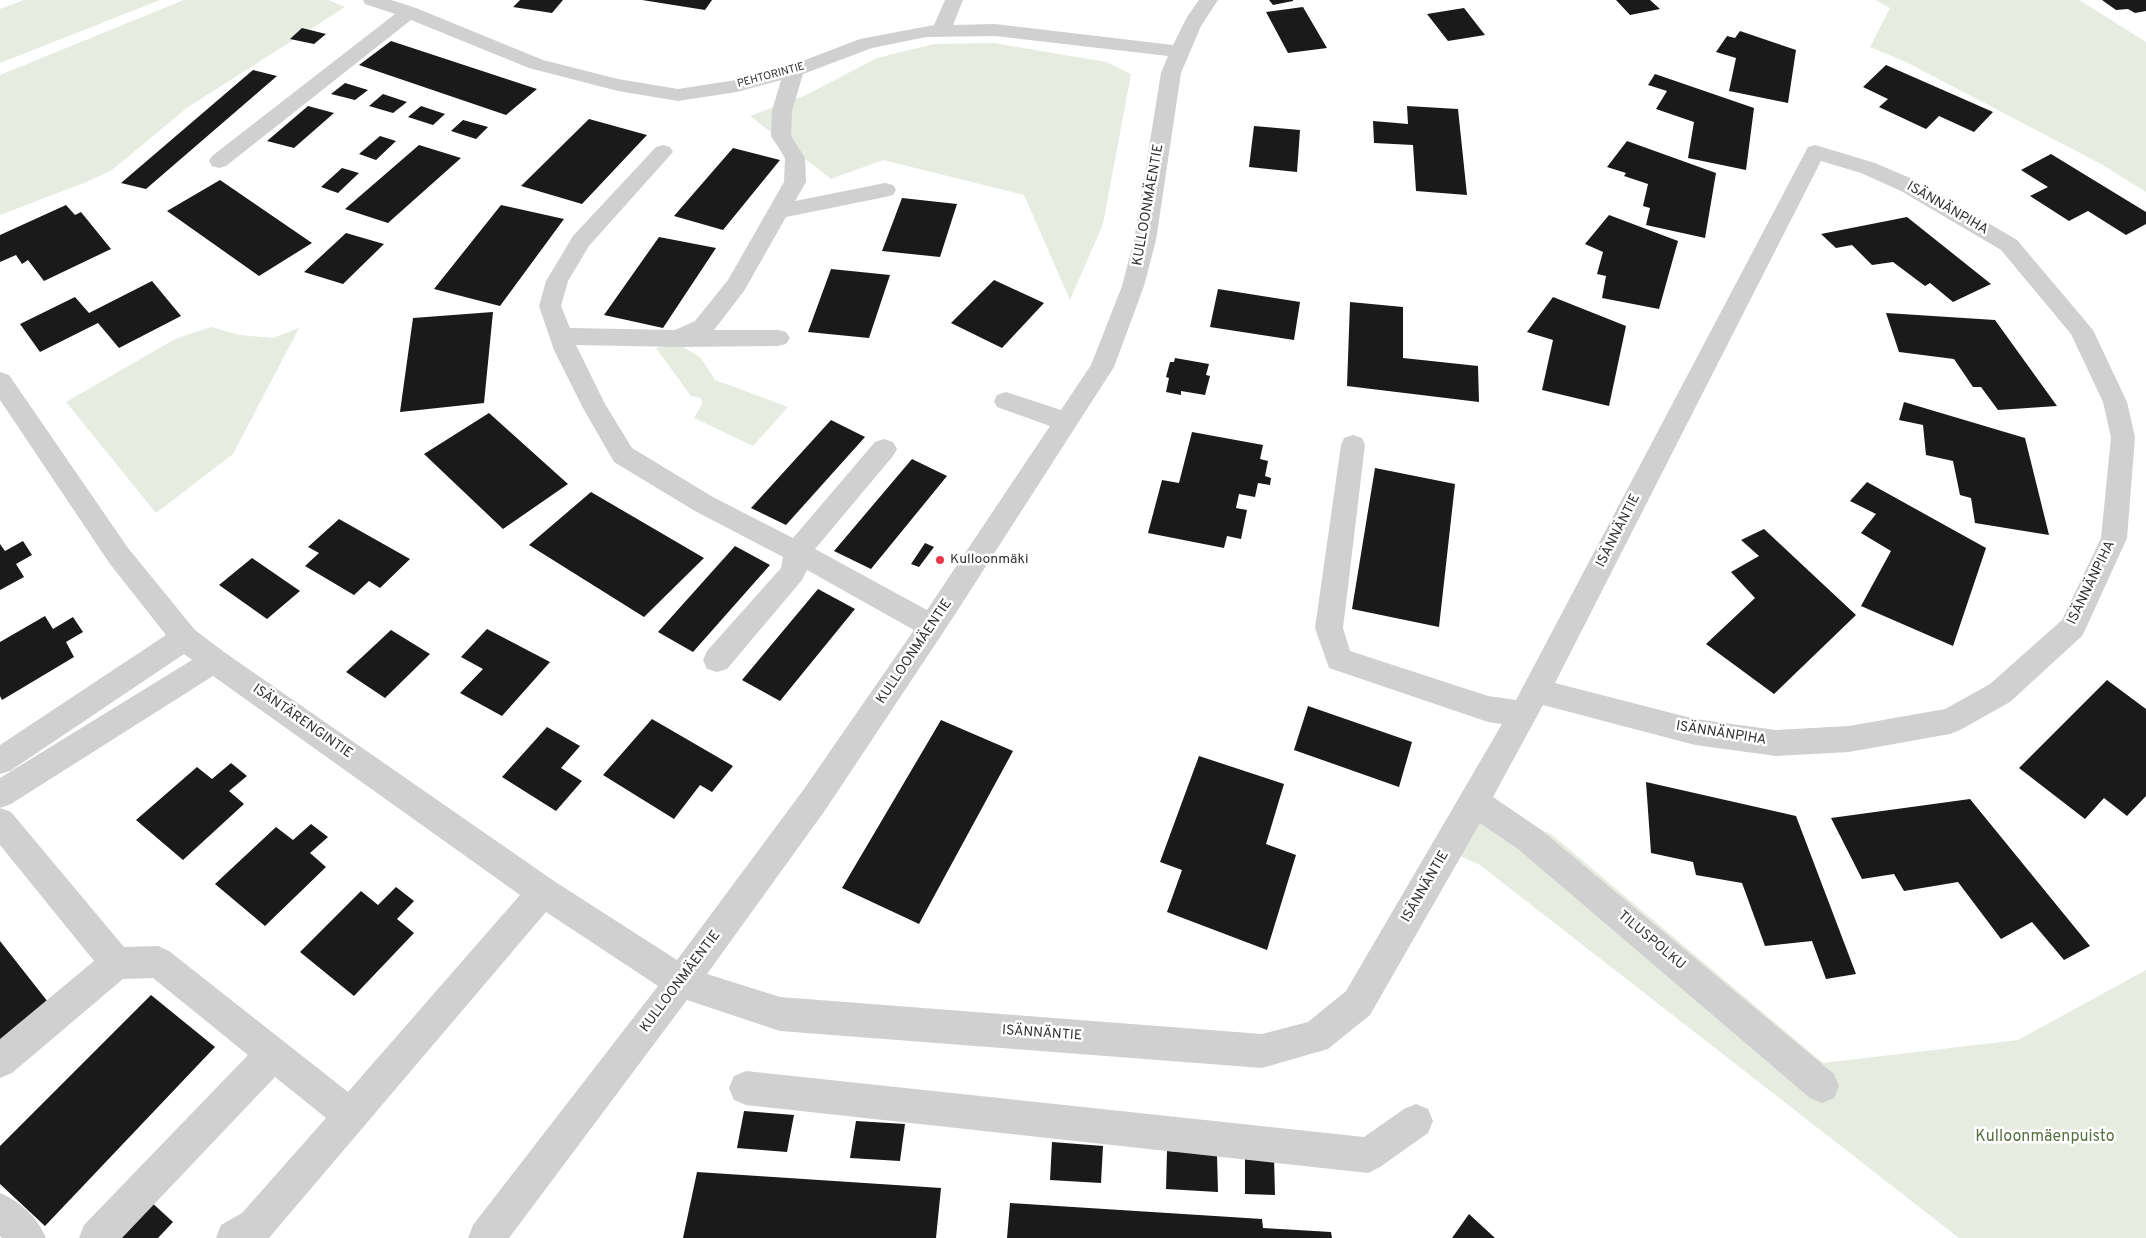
<!DOCTYPE html>
<meta charset="utf-8">
<style>
body{margin:0}
canvas{display:block;background:#fff}
</style>
<canvas width="2146" height="1238"></canvas>
<script>
const ctx = document.querySelector('canvas').getContext('2d');
ctx.lineJoin = 'round';
function fillPath(path, color) {
  ctx.fillStyle = color;
  ctx.fill(path, 'evenodd');
}
function stroke(path, color, width, dash) {
  ctx.strokeStyle = color;
  ctx.lineWidth = width;
  ctx.lineCap = dash ? 'butt' : 'round';
  ctx.setLineDash(dash || []);
  ctx.stroke(path);
}
function write(font, color, halo, rows, align = 'center') {
  ctx.font = font + ' Overpass,sans-serif';
  ctx.lineWidth = 5;
  ctx.setLineDash([]);
  ctx.textBaseline = 'middle';
  ctx.strokeStyle = halo;
  ctx.fillStyle = color;
  for (const [text, x, y, turn = 0] of rows) {
    ctx.save();
    ctx.translate(x, y);
    ctx.rotate((+turn || 0) * Math.PI / 180);
    ctx.textAlign = isNaN(turn) ? turn : align;
    if (halo) ctx.strokeText(text, 0, 0);
    ctx.fillText(text, 0, 0);
    ctx.restore();
  }
}
fillPath(new Path2D(`
 M 24,0 L 160,0 L 0,63 L 0,9 Z
 M 184,0 L 328,0 L 345,7 L 188,107 L 112,170 L 84,183 L 0,215 L 0,75 Z
 M 1875,0 L 2079,0 L 2146,42 L 2146,192 L 2101,164 L 1906,62 L 1870,47 L 1890,8 Z
 M 994,43 L 1106,62 L 1131,74 L 1103,224 L 1070,300 L 1024,195 L 883,160 L 831,179 L 750,116 L 806,95 L 877,58 L 934,44 Z
 M 211,327 L 239,335 L 273,338 L 299,328 L 233,454 L 156,513 L 66,402 L 175,339 Z
 M 678,344 L 701,358 L 715,380 L 788,407 L 753,446 L 694,418 L 702,404 L 701,398 L 691,396 L 656,348 Z
 M 1475,802 L 1551,834 L 1823,1063 L 2018,1040 L 2146,970 L 2146,1238 L 1959,1238 L 1480,865 L 1447,850 Z`), '#e6ecdf');
fillPath(new Path2D(`
 M 520,0 L 563,0 L 552,13 L 513,7 Z
 M 642,0 L 712,0 L 705,10 Z
 M 1269,0 L 1293,0 L 1293,1 L 1273,5 Z
 M 1616,0 L 1650,0 L 1660,9 L 1630,15 Z
 M 2102,0 L 2146,0 L 2146,11 L 2135,13 L 2128,9 L 2116,10 Z
 M 1303,7 L 1327,48 L 1288,53 L 1266,12 Z
 M 1464,8 L 1485,35 L 1448,41 L 1427,14 Z
 M 302,28 L 326,34 L 314,44 L 290,39 Z
 M 1740,31 L 1796,50 L 1788,103 L 1729,91 L 1736,58 L 1716,52 L 1727,36 L 1735,38 Z
 M 391,41 L 537,89 L 506,115 L 359,65 Z
 M 1886,65 L 1993,112 L 1974,132 L 1939,116 L 1926,129 L 1879,107 L 1888,99 L 1863,87 Z
 M 253,70 L 277,76 L 146,189 L 121,183 Z
 M 1655,74 L 1754,108 L 1746,170 L 1688,158 L 1694,122 L 1656,109 L 1667,91 L 1648,85 Z
 M 345,83 L 368,90 L 355,100 L 331,94 Z
 M 383,94 L 407,102 L 393,113 L 369,106 Z
 M 308,106 L 334,113 L 294,148 L 267,141 Z
 M 421,106 L 445,114 L 433,125 L 408,117 Z
 M 1407,106 L 1458,109 L 1467,195 L 1416,191 L 1413,145 L 1374,143 L 1373,121 L 1408,124 Z
 M 589,119 L 647,135 L 582,204 L 521,186 Z
 M 463,120 L 488,127 L 476,139 L 451,131 Z
 M 1254,126 L 1300,130 L 1297,172 L 1249,167 Z
 M 380,136 L 396,141 L 376,160 L 359,154 Z
 M 1627,141 L 1716,173 L 1705,238 L 1646,225 L 1650,208 L 1643,206 L 1648,184 L 1624,176 L 1626,173 L 1607,167 Z
 M 419,145 L 461,158 L 388,223 L 345,209 Z
 M 733,148 L 780,160 L 723,230 L 674,216 Z
 M 2051,154 L 2146,212 L 2146,224 L 2126,235 L 2088,211 L 2069,221 L 2030,196 L 2048,187 L 2021,170 Z
 M 342,168 L 359,173 L 338,193 L 321,187 Z
 M 220,180 L 312,243 L 259,276 L 167,211 Z
 M 902,198 L 957,204 L 940,257 L 882,251 Z
 M 66,205 L 75,215 L 81,212 L 111,249 L 44,281 L 28,260 L 22,264 L 16,255 L 0,262 L 0,235 Z
 M 501,205 L 564,219 L 500,306 L 434,289 Z
 M 1609,215 L 1678,241 L 1659,309 L 1602,298 L 1606,276 L 1597,274 L 1603,252 L 1585,244 Z
 M 1907,217 L 1991,284 L 1953,302 L 1930,283 L 1925,286 L 1893,262 L 1872,265 L 1852,245 L 1836,248 L 1821,234 Z
 M 346,233 L 384,244 L 343,284 L 304,272 Z
 M 659,237 L 716,248 L 663,328 L 604,315 Z
 M 831,269 L 890,275 L 869,338 L 808,332 Z
 M 994,280 L 1044,303 L 1002,348 L 951,323 Z
 M 152,281 L 181,316 L 119,348 L 98,323 L 40,352 L 20,324 L 75,297 L 89,313 Z
 M 1218,289 L 1300,302 L 1294,340 L 1210,327 Z
 M 1553,297 L 1626,326 L 1609,406 L 1542,390 L 1553,340 L 1527,332 Z
 M 1350,302 L 1403,307 L 1403,358 L 1478,366 L 1479,402 L 1347,386 Z
 M 493,312 L 484,403 L 400,412 L 413,318 Z
 M 1886,313 L 1995,320 L 2057,406 L 1998,410 L 1981,387 L 1973,387 L 1954,359 L 1899,352 Z
 M 1175,358 L 1209,364 L 1206,375 L 1210,376 L 1205,395 L 1181,391 L 1181,395 L 1166,392 L 1169,378 L 1166,377 L 1170,362 L 1174,362 Z
 M 1904,402 L 2025,438 L 2049,535 L 1975,523 L 1971,498 L 1960,495 L 1953,461 L 1926,455 L 1923,425 L 1899,420 Z
 M 489,413 L 568,484 L 503,529 L 424,454 Z
 M 831,420 L 865,437 L 786,525 L 751,508 Z
 M 1192,432 L 1263,445 L 1260,459 L 1268,461 L 1265,476 L 1271,478 L 1270,485 L 1258,483 L 1255,497 L 1239,494 L 1236,508 L 1247,510 L 1241,539 L 1227,536 L 1224,548 L 1148,533 L 1162,480 L 1179,483 Z
 M 912,459 L 947,476 L 871,569 L 834,551 Z
 M 1375,468 L 1455,484 L 1439,627 L 1352,609 Z
 M 1867,482 L 1986,548 L 1953,646 L 1861,606 L 1891,551 L 1861,533 L 1876,514 L 1850,501 Z
 M 591,492 L 704,558 L 644,617 L 529,545 Z
 M 339,519 L 410,559 L 380,588 L 369,581 L 354,595 L 305,566 L 319,553 L 308,547 Z
 M 1764,529 L 1856,615 L 1774,694 L 1706,644 L 1755,598 L 1731,572 L 1759,556 L 1741,540 Z
 M 23,541 L 32,555 L 16,564 L 24,577 L 0,590 L 0,544 L 5,551 Z
 M 925,543 L 934,547 L 919,567 L 911,564 Z
 M 735,546 L 770,565 L 693,652 L 658,632 Z
 M 252,558 L 300,591 L 267,619 L 219,585 Z
 M 818,589 L 855,609 L 780,701 L 742,680 Z
 M 45,616 L 53,629 L 73,617 L 83,632 L 66,642 L 74,657 L 2,700 L 0,696 L 0,642 Z
 M 487,629 L 550,662 L 502,716 L 460,693 L 483,669 L 461,657 Z
 M 391,630 L 430,654 L 385,698 L 346,672 Z
 M 2107,680 L 2146,709 L 2146,796 L 2127,816 L 2104,798 L 2085,819 L 2019,768 Z
 M 1308,706 L 1412,742 L 1399,787 L 1294,750 Z
 M 652,719 L 733,766 L 712,792 L 700,785 L 674,819 L 603,775 Z
 M 941,720 L 1013,751 L 919,924 L 842,888 Z
 M 547,727 L 580,746 L 561,768 L 582,781 L 556,811 L 502,777 Z
 M 1199,756 L 1284,784 L 1266,844 L 1296,855 L 1267,950 L 1167,912 L 1182,870 L 1160,862 Z
 M 231,763 L 247,776 L 229,791 L 244,804 L 183,860 L 136,820 L 197,767 L 212,779 Z
 M 1646,782 L 1796,816 L 1856,974 L 1826,979 L 1812,941 L 1765,946 L 1742,883 L 1696,875 L 1693,862 L 1651,853 Z
 M 1970,799 L 2090,946 L 2064,960 L 2032,922 L 2001,939 L 1958,882 L 1904,891 L 1894,874 L 1862,879 L 1831,818 Z
 M 311,824 L 328,837 L 310,853 L 326,867 L 265,926 L 215,884 L 276,827 L 293,840 Z
 M 396,887 L 414,901 L 397,919 L 414,933 L 354,996 L 300,952 L 361,891 L 378,905 Z
 M 0,941 L 48,1002 L 0,1041 Z
 M 151,995 L 215,1047 L 45,1226 L 0,1184 L 0,1146 Z
 M 744,1111 L 794,1115 L 787,1152 L 737,1148 Z
 M 856,1121 L 905,1124 L 900,1161 L 850,1158 Z
 M 1052,1142 L 1103,1146 L 1101,1183 L 1050,1180 Z
 M 1167,1151 L 1217,1154 L 1218,1192 L 1166,1189 Z
 M 1245,1155 L 1274,1157 L 1275,1195 L 1245,1194 Z
 M 697,1172 L 941,1188 L 936,1238 L 683,1238 Z
 M 150,1201 L 173,1222 L 158,1238 L 115,1238 Z
 M 1010,1203 L 1262,1219 L 1263,1228 L 1331,1232 L 1332,1238 L 1007,1238 Z
 M 1469,1214 L 1495,1238 L 1452,1238 Z`), '#1a1a1a');
fillPath(new Path2D(`
 M 363,0 L 391,0 L 416,8 L 543,60 L 618,79 L 678,89 L 736,80 L 787,67 L 860,39 L 934,25 L 945,0 L 963,0 L 953,25 L 995,24 L 1173,45 L 1187,17 L 1199,0 L 1218,0 L 1201,26 L 1181,73 L 1156,240 L 1144,286 L 1114,367 L 952,619 L 826,809 L 707,974 L 780,997 L 1262,1034 L 1308,1022 L 1346,991 L 1502,724 L 1488,722 L 1329,668 L 1315,628 L 1341,445 L 1344,438 L 1353,435 L 1362,438 L 1365,445 L 1343,628 L 1350,651 L 1488,696 L 1516,700 L 1808,147 L 1815,145 L 1875,163 L 1917,181 L 2017,240 L 2093,330 L 2127,402 L 2135,437 L 2127,538 L 2086,628 L 2082,636 L 2010,702 L 1960,730 L 1950,734 L 1849,752 L 1776,756 L 1695,745 L 1543,705 L 1493,797 L 1540,829 L 1834,1074 L 1839,1086 L 1834,1098 L 1822,1103 L 1810,1098 L 1518,849 L 1480,823 L 1370,1015 L 1328,1049 L 1262,1068 L 780,1031 L 687,1000 L 509,1238 L 468,1238 L 473,1225 L 658,986 L 546,912 L 269,1238 L 216,1238 L 221,1225 L 242,1213 L 326,1118 L 275,1077 L 122,1238 L 79,1238 L 84,1225 L 248,1055 L 153,978 L 123,979 L 12,1073 L 0,1078 L 0,1039 L 94,961 L 0,845 L 0,778 L 192,660 L 184,654 L 10,771 L 0,774 L 0,745 L 166,635 L 110,564 L 0,400 L 0,372 L 9,375 L 128,548 L 195,630 L 224,652 L 554,881 L 677,960 L 804,789 L 914,630 L 807,570 L 802,580 L 727,669 L 717,672 L 707,669 L 703,660 L 707,651 L 781,568 L 783,557 L 695,511 L 614,462 L 583,408 L 554,350 L 539,306 L 546,281 L 573,236 L 656,147 L 663,145 L 670,147 L 673,152 L 589,246 L 568,281 L 561,306 L 570,328 L 675,330 L 695,321 L 728,280 L 784,182 L 785,158 L 771,136 L 772,111 L 781,80 L 737,92 L 678,101 L 618,91 L 529,68 L 411,20 L 226,166 L 219,168 L 212,166 L 209,161 L 212,156 L 395,14 L 365,4 ZM 995,36 L 1168,56 L 1161,73 L 1134,240 L 1122,286 L 1091,365 L 1061,410 L 1006,392 L 997,395 L 994,401 L 997,407 L 1050,426 L 927,610 L 815,549 L 893,456 L 897,449 L 893,442 L 884,439 L 875,442 L 793,538 L 713,497 L 632,448 L 605,404 L 576,345 L 678,347 L 778,346 L 786,344 L 790,338 L 786,332 L 778,330 L 714,330 L 744,291 L 786,217 L 885,197 L 893,195 L 896,190 L 893,185 L 885,183 L 795,201 L 806,182 L 805,158 L 791,136 L 792,111 L 803,74 L 872,48 L 926,37 ZM 1821,161 L 1861,173 L 1901,191 L 2001,250 L 2071,334 L 2103,402 L 2111,437 L 2101,538 L 2062,620 L 1990,684 L 1945,709 L 1849,726 L 1776,730 L 1695,719 L 1555,683 ZM 213,676 L 520,895 L 348,1092 L 169,951 L 158,946 L 124,947 L 11,812 L 0,808 L 11,804 Z
 M 746,1071 L 1364,1137 L 1404,1109 L 1416,1104 L 1428,1109 L 1433,1121 L 1428,1133 L 1380,1167 L 1368,1173 L 746,1105 L 734,1100 L 729,1088 L 734,1076 Z
 M 0,1193 C 20,1201 38,1218 46,1238 L 2,1238 L 0,1236 Z`), '#d0d0d0');
for (const [x, y, r, color] of [
 [940,560,5,"#e63946"]
]) {
  const dot = new Path2D();
  dot.arc(x, y, r, 0, 2 * Math.PI);
  ctx.fillStyle = color;
  ctx.fill(dot);
  stroke(dot, '#fff', 2);
}
write('11px', '#333', '#fff', [
 ["PEHTORINTIE",771,76,-15]
]);
write('14px', '#333', '#fff', [
 ["KULLOONMÄENTIE",1149,205,-80],
 ["ISÄNNÄNPIHA",1947,209,30],
 ["ISÄNNÄNTIE",1619,531,-63],
 ["ISÄNNÄNPIHA",2092,583,-64],
 ["KULLOONMÄENTIE",915,652,-56],
 ["ISÄNTÄRENGINTIE",302,722,35],
 ["ISÄNNÄNPIHA",1721,734,9],
 ["ISÄNNÄNTIE",1426,887,-60],
 ["TILUSPOLKU",1651,941,40],
 ["KULLOONMÄENTIE",681,982,-53],
 ["ISÄNNÄNTIE",1042,1034,4]
]);
write('14px', '#333', '#fff', [
 ["Kulloonmäki",950,560]
], 'left');
write('16px', '#56703f', '#fff', [
 ["Kulloonmäenpuisto",2045,1138]
]);
</script>
